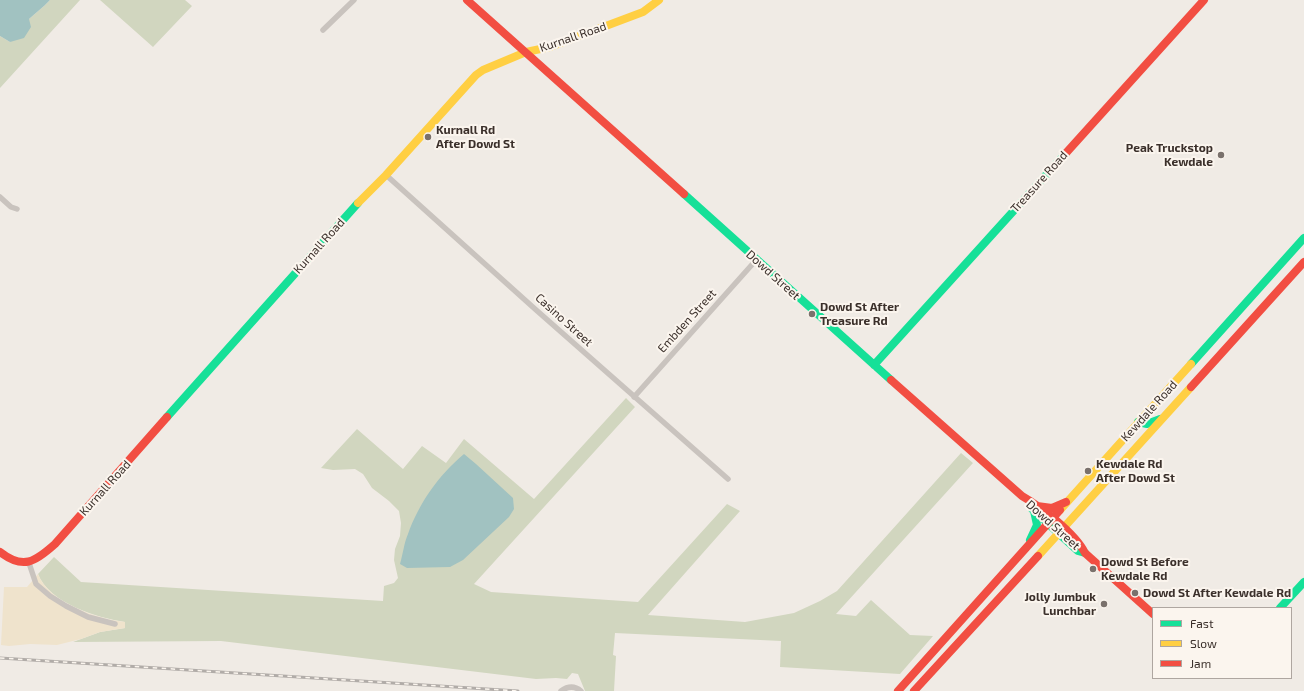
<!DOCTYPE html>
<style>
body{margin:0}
#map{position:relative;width:1304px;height:691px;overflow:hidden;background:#f0ebe5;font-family:"Exo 2",sans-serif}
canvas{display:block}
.legend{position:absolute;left:1152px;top:607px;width:140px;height:72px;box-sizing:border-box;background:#fbf5ee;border:1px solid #aea6a0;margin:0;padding:5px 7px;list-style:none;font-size:12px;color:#3b302b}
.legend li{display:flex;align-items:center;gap:8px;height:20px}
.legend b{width:20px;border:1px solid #aea6a0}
</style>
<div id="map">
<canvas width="1304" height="691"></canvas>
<ul class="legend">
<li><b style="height:5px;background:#16e098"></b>Fast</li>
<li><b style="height:5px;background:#ffcf43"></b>Slow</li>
<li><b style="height:5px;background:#f24e42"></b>Jam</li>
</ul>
</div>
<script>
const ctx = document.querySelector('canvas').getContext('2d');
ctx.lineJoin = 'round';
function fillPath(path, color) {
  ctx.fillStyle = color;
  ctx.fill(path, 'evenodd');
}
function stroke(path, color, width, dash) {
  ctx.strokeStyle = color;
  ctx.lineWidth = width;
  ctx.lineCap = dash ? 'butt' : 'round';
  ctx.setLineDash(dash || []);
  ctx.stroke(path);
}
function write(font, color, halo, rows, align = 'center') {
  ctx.font = font + ' "Exo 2",sans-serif';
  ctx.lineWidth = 4;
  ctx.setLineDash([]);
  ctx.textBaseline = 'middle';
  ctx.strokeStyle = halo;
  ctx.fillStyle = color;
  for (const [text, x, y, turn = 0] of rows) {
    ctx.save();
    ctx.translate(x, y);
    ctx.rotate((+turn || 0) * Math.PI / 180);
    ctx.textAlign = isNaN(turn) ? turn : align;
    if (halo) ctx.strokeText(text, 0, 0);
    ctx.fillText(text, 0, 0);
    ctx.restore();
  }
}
fillPath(new Path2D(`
 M 50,0 L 80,0 L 0,88 L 0,36 L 10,42 L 29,19 L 44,6 Z
 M 100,0 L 185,0 L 192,6 L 153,47 Z
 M 626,398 L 635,407 L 474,584 L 491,592 L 638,602 L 727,504 L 740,511 L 648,615 L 745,622 L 794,613 L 820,601 L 837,591 L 961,453 L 973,463 L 836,614 L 856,616 L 871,600 L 910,635 L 933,636 L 900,674 L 780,667 L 781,641 L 615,633 L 613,655 L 616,656 L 614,691 L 585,691 L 578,674 L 572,673 L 567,679 L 556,678 L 536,679 L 221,641 L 73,642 L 100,632 L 125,628 L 125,622 C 98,618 49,603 38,574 L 54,557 L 81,582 L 383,601 L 384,586 L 394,583 L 398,578 L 394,560 L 395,549 L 400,536 L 401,523 L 399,511 L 389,501 L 372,488 L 363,474 L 355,469 L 333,470 L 321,468 L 357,429 L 403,469 L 422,446 L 446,463 L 464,439 L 534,499 Z`), '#d1d6bf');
fillPath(new Path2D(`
 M 38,574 C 49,603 98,619 125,622 L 125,628 L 100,632 L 81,639 L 57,645 L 30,644 L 9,646 L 1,645 L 4,587 L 27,587 Z`), '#efe3cc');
fillPath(new Path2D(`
 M 0,0 L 50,0 L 44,6 L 29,19 L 31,27 L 24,38 L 10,42 L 0,36 Z
 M 464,454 L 476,464 L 513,498 L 514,509 L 509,517 L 463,560 L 450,567 L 407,568 L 400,564 C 403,554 404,543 408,534 C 419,503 439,475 464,454 Z`), '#a1c2c1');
stroke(new Path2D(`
 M 323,30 L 354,0
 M 386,175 L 535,309 L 728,479
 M 0,197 L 11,207 L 17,209
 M 634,397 L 757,259
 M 29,563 L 36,584 L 50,596 L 66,606 L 88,617 L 115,624
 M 561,691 C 568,686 575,686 581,691`), '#c9c3be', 5.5);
stroke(new Path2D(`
 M 684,194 L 891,380
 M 1191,364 L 1304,238
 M 874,365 L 1066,153
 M 167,417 L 358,203
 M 1138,422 L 1147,424 L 1160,419
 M 1032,509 L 1078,551 L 1085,553
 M 1030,540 L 1037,525 L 1034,511
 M 1280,608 L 1304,582`), '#16e098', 8);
stroke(new Path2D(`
 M 358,203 L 386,175 L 476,75 L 483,70 L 526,52 L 550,47 L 643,12 L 659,0
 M 1060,510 L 1191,364
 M 1038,556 L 1191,387`), '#ffcf43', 8);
stroke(new Path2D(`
 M 467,0 L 684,194
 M 1066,153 L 1204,0
 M 891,380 L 1022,496 C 1041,507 1075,533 1085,553 L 1153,614
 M 1191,387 L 1304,262
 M 1037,506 L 1052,508 L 1066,502
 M 0,552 C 23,570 35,562 55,544 L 167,417
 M 898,691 L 1060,510
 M 914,691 L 1038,556`), '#f24e42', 8);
const rail = new Path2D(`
 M 0,658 L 518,691`);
stroke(rail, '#b1aca8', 3);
stroke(rail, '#fbf5ee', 1.5, [4.5]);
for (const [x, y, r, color] of [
 [428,137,4,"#7a716c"],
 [1221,155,4,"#7a716c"],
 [812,314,4,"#7a716c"],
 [1088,471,4,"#7a716c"],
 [1093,569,4,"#7a716c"],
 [1135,593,4,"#7a716c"],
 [1104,604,4,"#7a716c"]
]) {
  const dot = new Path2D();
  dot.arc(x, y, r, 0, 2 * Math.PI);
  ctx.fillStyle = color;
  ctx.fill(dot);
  stroke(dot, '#fbf5ee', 1.5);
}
write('12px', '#3b302b', '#fbf5ee', [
 ["Kurnall Road",573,37,-19],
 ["Treasure Road",1039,182,-48],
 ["Kurnall Road",319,246,-48],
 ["Dowd Street",773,275,42],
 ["Casino Street",564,320,42],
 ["Embden Street",687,321,-48],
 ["Kewdale Road",1149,411,-48],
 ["Kurnall Road",105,488,-48],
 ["Dowd Street",1053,525,42]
]);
write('bold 12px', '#3b302b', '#fbf5ee', [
 ["Kurnall Rd",436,130],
 ["After Dowd St",436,144],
 ["Peak Truckstop",1213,148,"right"],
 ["Kewdale",1213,162,"right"],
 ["Dowd St After",820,307],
 ["Treasure Rd",820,321],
 ["Kewdale Rd",1096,464],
 ["After Dowd St",1096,478],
 ["Dowd St Before",1101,562],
 ["Kewdale Rd",1101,576],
 ["Dowd St After Kewdale Rd",1143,593],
 ["Jolly Jumbuk",1096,597,"right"],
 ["Lunchbar",1096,611,"right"]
], 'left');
</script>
